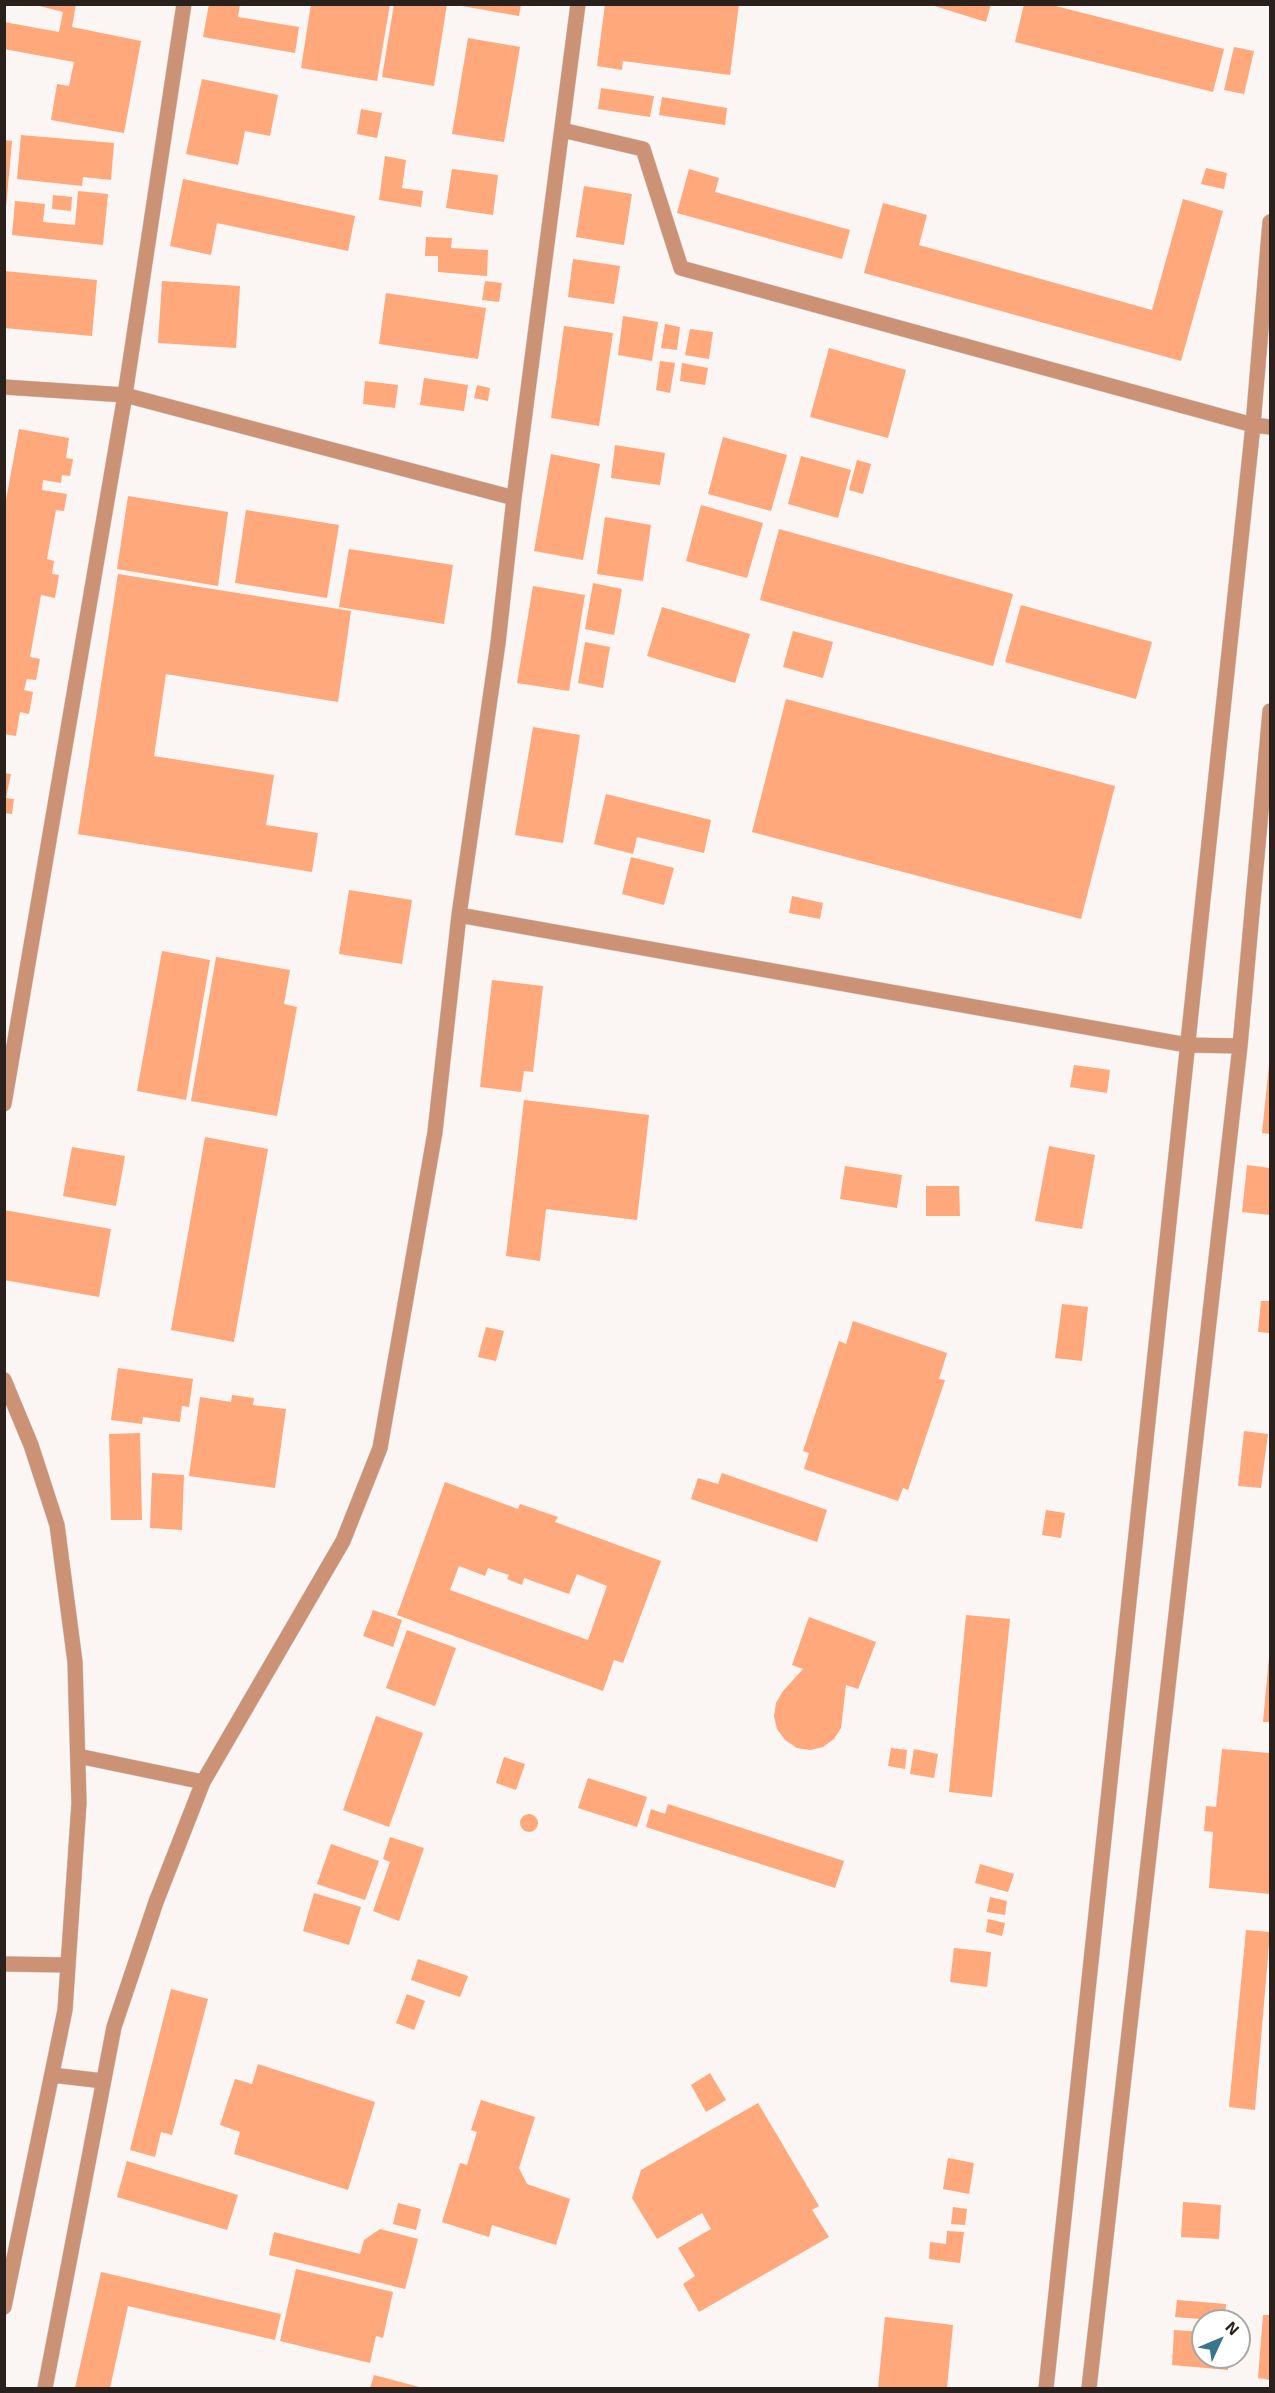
<!DOCTYPE html>
<style>
body{margin:0}
#map{position:relative;width:1275px;height:2393px;overflow:hidden;background:#fbf6f3;font-family:"Exo 2",sans-serif}
canvas{display:block}
.frame{position:absolute;inset:0;border:6px solid #2b211c;pointer-events:none}
.north{position:absolute;left:1191px;top:2309px;width:60px;height:60px;box-sizing:border-box;background:#fff;border:2px solid #aaa6a4;border-radius:50%;rotate:46deg;font-size:16px;font-weight:700;line-height:24px;text-align:center;color:#2b211c}
.north::after{content:'';display:block;margin:auto;width:21px;height:27px;background:#3a748d;clip-path:polygon(50% 0,100% 100%,50% 72%,0 100%)}
</style>
<div id="map">
<canvas width="1275" height="2393"></canvas>
<div class="frame"></div>
<div class="north">N</div>
</div>
<script>
const ctx = document.querySelector('canvas').getContext('2d');
ctx.lineJoin = 'round';
function fillPath(path, color) {
  ctx.fillStyle = color;
  ctx.fill(path, 'evenodd');
}
function stroke(path, color, width, dash) {
  ctx.strokeStyle = color;
  ctx.lineWidth = width;
  ctx.lineCap = dash ? 'butt' : 'round';
  ctx.setLineDash(dash || []);
  ctx.stroke(path);
}
fillPath(new Path2D(`
 M 32,4 L 76,4 L 72,27 L 141,41 L 124,133 L 51,120 L 57,84 L 69,86 L 74,62 L 4,49 L 4,22 L 59,32 L 63,12 Z
 M 209,4 L 240,4 L 238,17 L 299,27 L 295,53 L 203,37 Z
 M 311,4 L 390,4 L 377,81 L 301,68 Z
 M 394,4 L 447,4 L 434,86 L 382,77 Z
 M 462,4 L 521,4 L 519,16 L 462,6 Z
 M 605,4 L 739,4 L 730,75 L 623,61 L 622,70 L 597,66 Z
 M 928,4 L 991,4 L 986,22 Z
 M 1024,4 L 1048,4 L 1224,49 L 1213,92 L 1015,42 Z
 M 468,38 L 520,47 L 504,142 L 452,134 Z
 M 1234,47 L 1254,51 L 1244,94 L 1224,90 Z
 M 202,79 L 278,95 L 270,136 L 245,131 L 238,165 L 186,154 Z
 M 601,88 L 654,96 L 650,117 L 598,109 Z
 M 662,97 L 727,108 L 725,125 L 659,115 Z
 M 361,109 L 382,113 L 377,138 L 357,134 Z
 M 21,135 L 114,143 L 111,180 L 83,177 L 82,186 L 17,179 Z
 M 4,140 L 12,141 L 6,208 L 4,208 Z
 M 385,156 L 406,160 L 402,188 L 423,191 L 421,207 L 379,200 Z
 M 1206,168 L 1227,173 L 1224,189 L 1201,184 Z
 M 452,169 L 498,175 L 493,215 L 446,208 Z
 M 689,169 L 719,178 L 715,192 L 850,230 L 842,259 L 677,213 Z
 M 183,179 L 355,216 L 348,251 L 217,223 L 211,255 L 170,246 Z
 M 584,186 L 632,194 L 624,245 L 576,237 Z
 M 78,191 L 108,194 L 103,245 L 12,235 L 15,201 L 45,204 L 43,222 L 75,225 Z
 M 53,195 L 72,197 L 71,211 L 52,209 Z
 M 1183,199 L 1223,211 L 1181,361 L 864,273 L 883,203 L 927,215 L 919,245 L 1152,310 Z
 M 426,237 L 452,238 L 451,248 L 488,250 L 487,276 L 438,272 L 438,256 L 425,256 Z
 M 573,259 L 620,266 L 614,304 L 568,297 Z
 M 4,271 L 97,280 L 92,336 L 4,328 Z
 M 162,281 L 240,286 L 236,348 L 158,343 Z
 M 485,281 L 502,283 L 499,302 L 482,300 Z
 M 386,293 L 486,308 L 478,359 L 379,344 Z
 M 623,316 L 658,322 L 652,361 L 618,355 Z
 M 665,324 L 680,327 L 677,350 L 661,348 Z
 M 564,326 L 613,333 L 599,426 L 551,418 Z
 M 690,329 L 713,332 L 709,359 L 685,355 Z
 M 829,348 L 906,370 L 888,438 L 810,417 Z
 M 660,361 L 675,363 L 670,393 L 656,390 Z
 M 682,363 L 708,368 L 705,385 L 680,381 Z
 M 424,378 L 468,385 L 464,411 L 420,405 Z
 M 365,381 L 398,385 L 395,408 L 363,404 Z
 M 477,385 L 490,388 L 488,401 L 474,398 Z
 M 19,429 L 69,438 L 66,458 L 73,459 L 70,476 L 62,475 L 61,483 L 43,480 L 42,490 L 67,494 L 64,511 L 56,510 L 47,559 L 54,561 L 52,574 L 59,575 L 55,598 L 41,595 L 30,657 L 40,659 L 36,680 L 27,679 L 24,690 L 33,692 L 29,714 L 20,712 L 16,736 L 4,734 L 4,511 Z
 M 723,437 L 787,455 L 771,511 L 708,494 Z
 M 615,445 L 665,453 L 660,485 L 611,478 Z
 M 551,454 L 600,464 L 583,560 L 534,551 Z
 M 801,456 L 851,470 L 838,518 L 788,504 Z
 M 857,460 L 871,464 L 863,494 L 849,490 Z
 M 128,496 L 228,512 L 218,586 L 117,569 Z
 M 701,505 L 763,523 L 747,578 L 686,561 Z
 M 246,510 L 339,525 L 327,598 L 235,583 Z
 M 605,517 L 651,525 L 643,581 L 597,574 Z
 M 779,529 L 1013,594 L 993,666 L 760,600 Z
 M 349,549 L 453,565 L 444,624 L 339,607 Z
 M 118,574 L 351,611 L 338,702 L 166,674 L 154,756 L 274,775 L 266,825 L 318,833 L 312,872 L 78,834 Z
 M 593,583 L 622,589 L 614,635 L 585,629 Z
 M 533,586 L 585,595 L 569,691 L 517,683 Z
 M 1021,605 L 1152,642 L 1136,699 L 1005,662 Z
 M 662,607 L 750,634 L 735,683 L 647,656 Z
 M 793,631 L 833,642 L 823,678 L 783,667 Z
 M 585,642 L 610,647 L 603,688 L 578,683 Z
 M 786,699 L 1115,786 L 1081,919 L 752,832 Z
 M 533,727 L 580,735 L 563,843 L 515,835 Z
 M 4,773 L 11,774 L 6,798 L 14,799 L 12,814 L 4,813 Z
 M 606,794 L 711,820 L 704,853 L 637,837 L 633,854 L 594,844 Z
 M 631,857 L 674,868 L 664,905 L 622,894 Z
 M 349,890 L 412,900 L 402,964 L 339,954 Z
 M 792,896 L 823,903 L 820,919 L 789,913 Z
 M 162,951 L 210,960 L 186,1100 L 137,1091 Z
 M 216,957 L 290,970 L 284,1004 L 297,1007 L 277,1116 L 191,1101 Z
 M 492,980 L 543,986 L 533,1072 L 524,1071 L 521,1092 L 480,1087 Z
 M 1074,1065 L 1110,1070 L 1107,1093 L 1070,1087 Z
 M 1269,1065 L 1270,1066 L 1270,1134 L 1262,1133 Z
 M 524,1100 L 649,1115 L 637,1220 L 546,1209 L 540,1261 L 506,1256 Z
 M 205,1137 L 268,1149 L 234,1342 L 171,1330 Z
 M 1049,1146 L 1095,1155 L 1082,1229 L 1035,1221 Z
 M 72,1147 L 125,1156 L 116,1206 L 63,1196 Z
 M 1247,1165 L 1270,1168 L 1270,1215 L 1242,1212 Z
 M 845,1166 L 902,1175 L 897,1208 L 840,1199 Z
 M 926,1186 L 959,1186 L 960,1216 L 926,1216 Z
 M 4,1210 L 111,1229 L 99,1297 L 4,1280 Z
 M 1261,1301 L 1270,1301 L 1270,1333 L 1258,1332 Z
 M 1062,1304 L 1088,1307 L 1082,1361 L 1055,1358 Z
 M 853,1321 L 947,1353 L 939,1379 L 945,1380 L 908,1490 L 903,1488 L 898,1501 L 804,1469 L 809,1453 L 803,1451 L 839,1341 L 846,1344 Z
 M 486,1327 L 504,1331 L 496,1361 L 478,1357 Z
 M 118,1368 L 193,1379 L 189,1407 L 182,1406 L 180,1422 L 143,1417 L 142,1424 L 111,1420 Z
 M 232,1395 L 254,1398 L 253,1405 L 286,1409 L 275,1488 L 189,1476 L 200,1397 L 231,1402 Z
 M 1244,1431 L 1268,1434 L 1261,1488 L 1238,1486 Z
 M 140,1433 L 142,1520 L 111,1520 L 109,1434 Z
 M 152,1473 L 184,1475 L 182,1530 L 150,1528 Z
 M 722,1473 L 827,1510 L 817,1542 L 691,1499 L 698,1478 L 718,1484 Z
 M 445,1482 L 518,1509 L 520,1504 L 558,1517 L 555,1522 L 661,1561 L 623,1663 L 614,1660 L 603,1691 L 397,1615 ZM 459,1566 L 485,1576 L 488,1568 L 509,1575 L 507,1579 L 522,1585 L 524,1578 L 569,1594 L 577,1574 L 607,1586 L 588,1640 L 450,1590 Z
 M 1046,1510 L 1065,1513 L 1061,1538 L 1042,1535 Z
 M 373,1610 L 402,1620 L 393,1647 L 363,1636 Z
 M 966,1615 L 1010,1619 L 992,1797 L 949,1792 Z
 M 809,1617 L 876,1642 L 858,1689 L 846,1685 L 841,1728 L 834,1739 L 823,1747 L 810,1750 L 797,1748 L 785,1740 L 777,1729 L 774,1716 L 776,1703 L 783,1691 L 803,1669 L 792,1665 Z
 M 407,1630 L 456,1648 L 435,1706 L 386,1688 Z
 M 1269,1657 L 1270,1657 L 1270,1722 L 1263,1722 Z
 M 376,1716 L 423,1733 L 389,1827 L 343,1810 Z
 M 891,1748 L 907,1750 L 905,1769 L 888,1766 Z
 M 914,1749 L 938,1754 L 934,1778 L 910,1774 Z
 M 1222,1749 L 1270,1753 L 1270,1894 L 1209,1888 L 1213,1832 L 1204,1831 L 1206,1806 L 1216,1807 Z
 M 504,1757 L 525,1764 L 516,1790 L 496,1783 Z
 M 588,1778 L 647,1797 L 637,1827 L 578,1808 Z
 M 668,1804 L 844,1861 L 835,1888 L 646,1827 L 651,1809 L 665,1814 Z
 M520 1823a9 9 0 1 1 18 0a9 9 0 1 1-18 0Z
 M 390,1837 L 424,1848 L 399,1921 L 373,1911 L 390,1862 L 383,1859 Z
 M 331,1844 L 379,1861 L 365,1900 L 317,1884 Z
 M 980,1864 L 1014,1874 L 1008,1892 L 975,1883 Z
 M 314,1893 L 361,1907 L 349,1945 L 303,1931 Z
 M 990,1897 L 1007,1901 L 1005,1915 L 987,1912 Z
 M 988,1919 L 1005,1923 L 1002,1936 L 986,1932 Z
 M 1246,1930 L 1270,1932 L 1255,2110 L 1229,2107 Z
 M 954,1948 L 991,1952 L 987,1987 L 950,1982 Z
 M 418,1959 L 468,1976 L 460,1997 L 411,1980 Z
 M 171,1989 L 208,1999 L 172,2135 L 161,2132 L 155,2157 L 130,2150 Z
 M 407,1994 L 425,2001 L 414,2030 L 396,2023 Z
 M 258,2064 L 375,2102 L 348,2190 L 234,2154 L 240,2132 L 220,2125 L 235,2079 L 252,2084 Z
 M 710,2073 L 726,2100 L 706,2112 L 691,2085 Z
 M 481,2100 L 535,2117 L 519,2168 L 527,2184 L 570,2199 L 556,2245 L 492,2225 L 489,2237 L 442,2222 L 460,2163 L 467,2165 L 477,2132 L 471,2130 Z
 M 758,2103 L 819,2206 L 812,2210 L 829,2237 L 699,2312 L 683,2284 L 695,2276 L 678,2248 L 711,2229 L 702,2213 L 657,2239 L 632,2198 L 641,2170 Z
 M 948,2158 L 974,2163 L 969,2194 L 943,2189 Z
 M 127,2161 L 238,2195 L 227,2230 L 117,2197 Z
 M 1183,2202 L 1221,2205 L 1219,2239 L 1181,2237 Z
 M 398,2203 L 421,2209 L 416,2230 L 393,2224 Z
 M 953,2207 L 967,2209 L 965,2225 L 951,2224 Z
 M 380,2229 L 418,2239 L 405,2289 L 269,2255 L 274,2232 L 360,2254 L 364,2240 Z
 M 947,2231 L 964,2232 L 960,2263 L 929,2259 L 930,2242 L 946,2244 Z
 M 296,2269 L 393,2292 L 383,2338 L 376,2336 L 370,2363 L 280,2341 Z
 M 101,2272 L 281,2314 L 275,2340 L 128,2306 L 110,2388 L 75,2388 Z
 M 1177,2300 L 1226,2304 L 1225,2321 L 1175,2317 Z
 M 1263,2315 L 1270,2315 L 1270,2380 L 1258,2378 Z
 M 885,2317 L 953,2325 L 947,2388 L 878,2388 Z
 M 1174,2330 L 1203,2332 L 1203,2357 L 1229,2357 L 1228,2370 L 1172,2365 Z
 M 374,2375 L 423,2388 L 370,2388 Z`), '#fea87c');
const minor = new Path2D(`
 M 562,130 L 643,149 L 681,268 L 1253,425 L 1270,427
 M 4,387 L 125,395 L 514,498
 M 459,915 L 1187,1045 L 1240,1046
 M 4,1104 L 125,395 L 184,4
 M 4,1380 L 31,1445 L 57,1525 L 75,1662 L 79,1803 L 65,2010 L 4,2307
 M 78,1756 L 203,1782
 M 4,1964 L 68,1965
 M 52,2075 L 103,2081
 M 45,2388 L 114,2027 L 156,1902 L 203,1782 L 343,1541 L 380,1448 L 435,1132 L 459,915 L 498,643 L 514,498 L 578,4
 M 1046,2388 L 1253,425 L 1270,222
 M 1089,2388 L 1240,1046 L 1270,711`);
stroke(minor, '#d6d0cc', 16);
stroke(minor, '#cb9275', 15);
</script>
